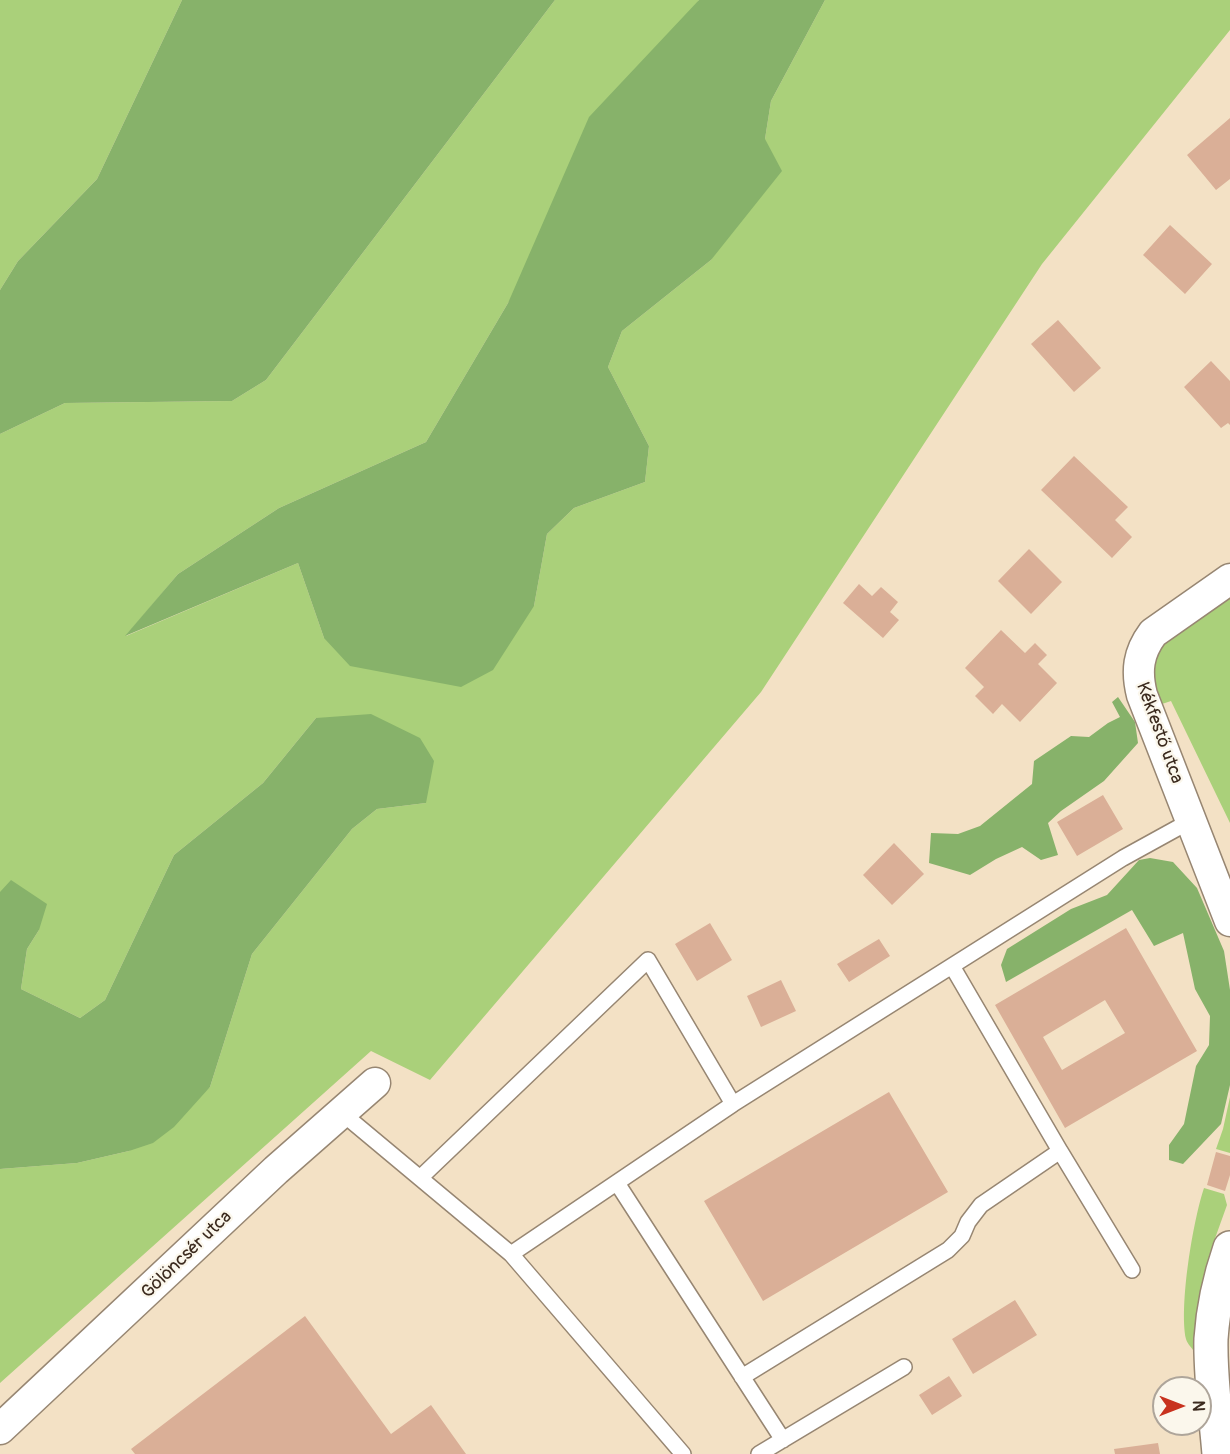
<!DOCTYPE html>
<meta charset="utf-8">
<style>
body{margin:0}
#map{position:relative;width:1230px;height:1454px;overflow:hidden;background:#f3e1c5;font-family:Pangolin,sans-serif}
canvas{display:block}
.north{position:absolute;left:1152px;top:1376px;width:60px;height:60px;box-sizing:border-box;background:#fbf7ec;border:2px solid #aea59a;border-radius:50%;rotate:90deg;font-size:16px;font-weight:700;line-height:24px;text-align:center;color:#3b2a1e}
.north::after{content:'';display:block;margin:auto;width:21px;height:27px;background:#c8321e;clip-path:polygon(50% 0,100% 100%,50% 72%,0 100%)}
</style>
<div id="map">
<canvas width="1230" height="1454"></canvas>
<div class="north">N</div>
</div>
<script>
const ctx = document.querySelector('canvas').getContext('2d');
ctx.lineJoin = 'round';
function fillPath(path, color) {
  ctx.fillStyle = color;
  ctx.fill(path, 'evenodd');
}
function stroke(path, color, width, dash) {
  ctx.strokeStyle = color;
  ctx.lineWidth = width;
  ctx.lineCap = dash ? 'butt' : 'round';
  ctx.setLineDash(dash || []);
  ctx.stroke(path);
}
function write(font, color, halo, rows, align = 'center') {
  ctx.font = font + ' Pangolin,sans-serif';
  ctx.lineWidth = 4.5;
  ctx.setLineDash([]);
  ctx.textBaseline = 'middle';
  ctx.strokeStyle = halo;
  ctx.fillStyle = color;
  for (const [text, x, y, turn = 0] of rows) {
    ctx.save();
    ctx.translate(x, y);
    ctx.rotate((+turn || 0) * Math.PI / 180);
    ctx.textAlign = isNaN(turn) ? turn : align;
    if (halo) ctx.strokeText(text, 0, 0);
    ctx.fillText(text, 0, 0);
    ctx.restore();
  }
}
fillPath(new Path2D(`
 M 0,0 L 182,0 L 97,179 L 18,261 L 0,290 Z
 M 555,0 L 699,0 L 508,303 L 426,442 L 279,508 L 178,574 L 126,636 L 298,563 L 324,638 L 534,606 L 547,534 L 574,508 L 645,482 L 649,446 L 608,367 L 622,331 L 711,260 L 765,139 L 771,101 L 825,0 L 1230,0 L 1230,30 L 1042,264 L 761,692 L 430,1080 L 371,1051 L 0,1383 L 0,1169 L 77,1163 L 129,1151 L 210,1087 L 252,954 L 352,829 L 377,809 L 426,803 L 316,718 L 263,783 L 174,855 L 105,1000 L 80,1018 L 21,989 L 27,949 L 39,930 L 0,892 L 0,434 L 65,403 L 232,401 L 266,380 Z
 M 1230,585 L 1230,823 L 1171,701 L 1159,705 L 1149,669 L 1152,650 Z
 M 1230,1097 L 1230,1153 L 1216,1149 L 1223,1129 Z
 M 1204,1188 L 1224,1194 L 1227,1205 L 1213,1244 L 1193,1350 C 1191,1347 1187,1343 1186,1339 C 1179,1305 1193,1221 1204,1188 Z`), '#aad07a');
fillPath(new Path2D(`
 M 182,0 L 555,0 L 266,380 L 232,401 L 65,403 L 0,434 L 0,290 L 18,261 L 97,179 Z
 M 699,0 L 825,0 L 771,101 L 765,139 L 782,171 L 711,260 L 622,331 L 608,367 L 649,446 L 645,482 L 574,508 L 547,534 L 534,606 L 493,670 L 461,687 L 350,666 L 324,638 L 298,563 L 125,636 L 178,574 L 279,508 L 426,442 L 508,303 L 589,117 Z
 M 1118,697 L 1135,722 L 1138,743 L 1104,781 L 1061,811 L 1048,823 L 1058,855 L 1041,860 L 1022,847 L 996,859 L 970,875 L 929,863 L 931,833 L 958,834 L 980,826 L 1032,784 L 1034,761 L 1071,736 L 1089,737 L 1108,723 L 1120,717 L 1112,702 Z
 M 371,714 L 420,738 L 434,761 L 426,803 L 377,809 L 352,829 L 252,954 L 210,1087 L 174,1127 L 153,1143 L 129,1151 L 77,1163 L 0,1169 L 0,892 L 11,880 L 47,904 L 39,930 L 27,949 L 21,989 L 80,1018 L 105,1000 L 174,855 L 263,783 L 316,718 Z
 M 1150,858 L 1173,862 L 1197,888 L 1224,951 L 1230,990 L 1230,1085 L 1221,1124 L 1183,1164 L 1169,1160 L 1169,1145 L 1184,1124 L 1196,1066 L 1209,1045 L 1210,1016 L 1195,989 L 1183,933 L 1154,946 L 1132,910 L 1006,982 L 1001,965 L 1007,949 L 1071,909 L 1107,895 L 1139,860 Z`), '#87b26a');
fillPath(new Path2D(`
 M 1230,118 L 1230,179 L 1216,190 L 1187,155 Z
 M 1170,225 L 1212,264 L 1185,294 L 1143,255 Z
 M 1058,320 L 1101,368 L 1074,392 L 1031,344 Z
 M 1211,361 L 1230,381 L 1230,425 L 1228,423 L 1221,428 L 1184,387 Z
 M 1074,456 L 1128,507 L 1115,520 L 1132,537 L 1112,558 L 1041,490 Z
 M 1029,549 L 1062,582 L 1031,614 L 998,581 Z
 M 859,584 L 872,596 L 881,587 L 898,602 L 890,612 L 899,620 L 883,638 L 843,603 Z
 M 1001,630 L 1025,653 L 1035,643 L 1047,655 L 1038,664 L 1057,683 L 1020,722 L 1002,704 L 993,714 L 975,696 L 984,687 L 965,668 Z
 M 1103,795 L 1123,829 L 1077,856 L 1057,822 Z
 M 894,843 L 924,874 L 892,905 L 863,875 Z
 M 710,923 L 732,960 L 697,981 L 675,944 Z
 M 1126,928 L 1197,1051 L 1065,1128 L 995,1005 ZM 1105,1000 L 1125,1033 L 1062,1070 L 1043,1037 Z
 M 879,939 L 890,956 L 849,982 L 837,964 Z
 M 781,980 L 796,1011 L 761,1027 L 747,996 Z
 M 889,1092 L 948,1192 L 763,1301 L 704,1201 Z
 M 1216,1152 L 1230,1156 L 1230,1175 L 1225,1191 L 1207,1185 Z
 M 1015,1300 L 1037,1335 L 973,1374 L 952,1339 Z
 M 305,1316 L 391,1434 L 431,1405 L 466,1454 L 135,1454 L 131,1449 Z
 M 949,1376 L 962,1396 L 932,1415 L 919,1395 Z
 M 1158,1443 L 1160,1454 L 1115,1454 L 1114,1449 Z`), '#daaf97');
const lane = new Path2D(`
 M 342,1113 L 511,1254
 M 1060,1151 L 1132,1270
 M 420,1178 L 648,960 L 733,1104
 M 617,1183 L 783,1440
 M 742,1377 L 948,1250 L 962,1236 L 968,1222 L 981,1205 L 1060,1151 L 952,966
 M 683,1454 L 511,1254 L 733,1104 L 1123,858 L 1192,820
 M 759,1454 L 904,1367`);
const street = new Path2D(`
 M 1230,579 L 1153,633 C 1138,653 1136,671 1142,695 L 1230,921
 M 0,1429 L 276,1170 L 375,1083`);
const secondary = new Path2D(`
 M 1219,1454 C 1216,1416 1210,1377 1211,1339 C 1213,1308 1220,1277 1230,1248`);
stroke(lane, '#978672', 18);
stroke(street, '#978672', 33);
stroke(secondary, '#978672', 36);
stroke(lane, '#fff', 15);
stroke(street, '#fff', 30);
stroke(secondary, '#fff', 33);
write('18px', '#3b2a1e', '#fbf7ec', [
 ["Kékfestő utca",1159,733,70],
 ["Gölöncsér utca",187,1255,-44]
]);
</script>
